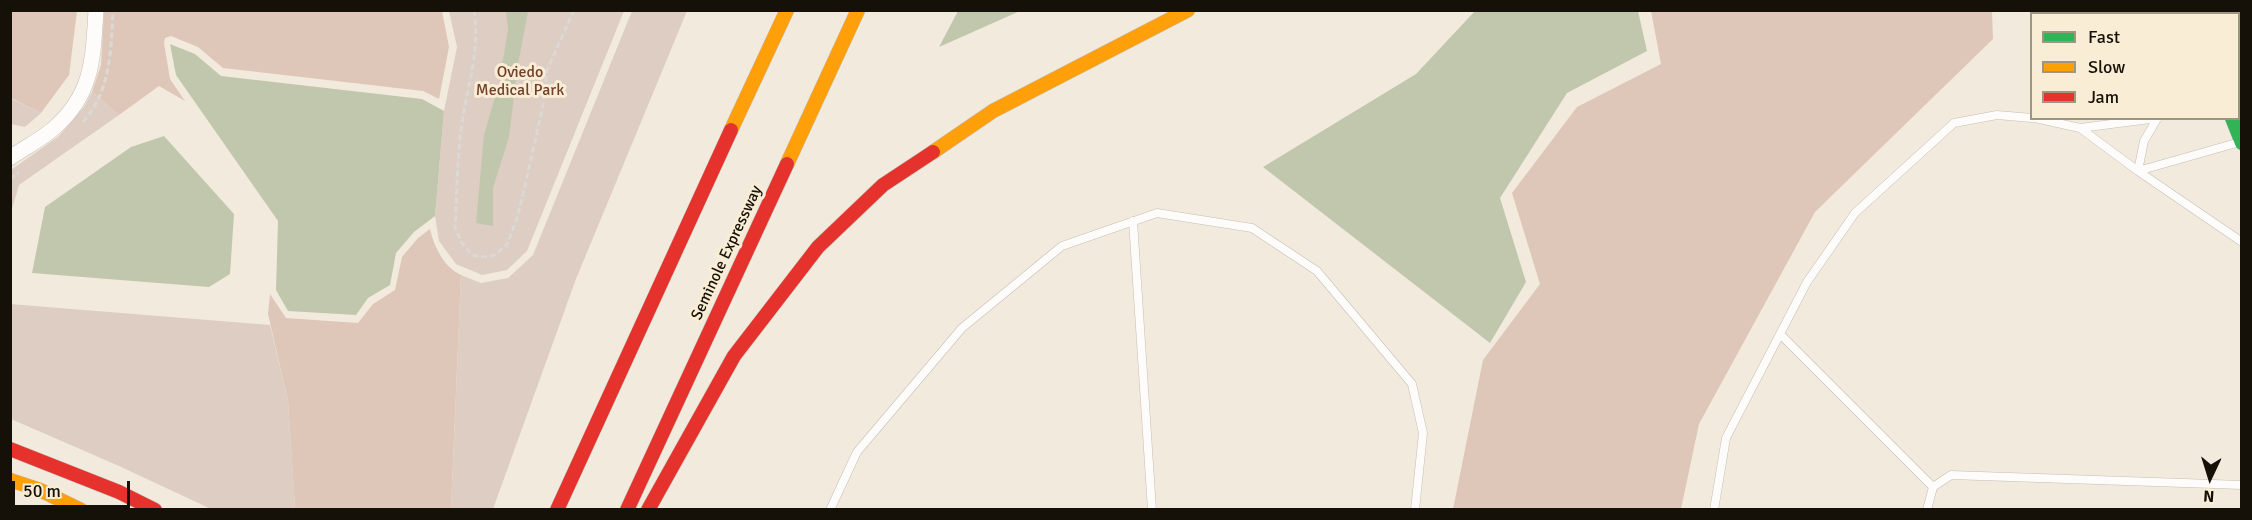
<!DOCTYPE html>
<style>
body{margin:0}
#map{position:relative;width:2252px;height:520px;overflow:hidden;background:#f2eadd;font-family:Signika,sans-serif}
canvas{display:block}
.frame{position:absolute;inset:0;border:12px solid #151109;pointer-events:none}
.legend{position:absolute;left:2030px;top:12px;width:210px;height:108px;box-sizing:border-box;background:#faedd5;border:2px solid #9e9583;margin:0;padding:8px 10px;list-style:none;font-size:18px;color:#151109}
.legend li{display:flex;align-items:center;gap:12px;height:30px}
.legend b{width:30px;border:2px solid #9e9583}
.north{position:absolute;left:2180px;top:448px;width:60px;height:60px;-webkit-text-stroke:4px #faedd5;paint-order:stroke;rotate:184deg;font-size:16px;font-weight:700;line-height:24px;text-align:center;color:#151109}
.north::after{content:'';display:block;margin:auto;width:21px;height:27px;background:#151109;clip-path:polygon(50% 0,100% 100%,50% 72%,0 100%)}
.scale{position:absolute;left:12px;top:481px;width:118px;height:27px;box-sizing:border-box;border:3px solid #151109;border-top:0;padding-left:8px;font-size:18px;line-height:21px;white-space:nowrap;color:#151109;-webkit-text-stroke:4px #faedd5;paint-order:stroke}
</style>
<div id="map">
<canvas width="2252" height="520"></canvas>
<div class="frame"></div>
<ul class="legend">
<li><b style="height:8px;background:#30b455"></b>Fast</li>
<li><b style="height:8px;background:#ff9f0a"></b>Slow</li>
<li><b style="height:8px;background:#e5322d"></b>Jam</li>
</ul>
<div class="north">N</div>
<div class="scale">50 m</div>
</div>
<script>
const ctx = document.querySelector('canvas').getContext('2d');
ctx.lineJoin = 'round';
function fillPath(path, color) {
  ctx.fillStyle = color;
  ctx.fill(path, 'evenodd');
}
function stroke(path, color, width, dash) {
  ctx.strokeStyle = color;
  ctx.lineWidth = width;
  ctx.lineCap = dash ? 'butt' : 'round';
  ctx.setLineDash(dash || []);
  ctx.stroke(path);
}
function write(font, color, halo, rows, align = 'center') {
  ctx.font = font + ' Signika,sans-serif';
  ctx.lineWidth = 6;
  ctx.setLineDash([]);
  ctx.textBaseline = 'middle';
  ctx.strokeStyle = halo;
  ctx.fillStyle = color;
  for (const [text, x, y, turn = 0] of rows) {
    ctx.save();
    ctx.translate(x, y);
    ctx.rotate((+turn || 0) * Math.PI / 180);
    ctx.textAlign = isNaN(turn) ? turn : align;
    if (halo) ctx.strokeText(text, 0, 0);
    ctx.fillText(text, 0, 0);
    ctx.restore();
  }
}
fillPath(new Path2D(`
 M 449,11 L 624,11 L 527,251 L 507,270 L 482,275 L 456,264 L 439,241 L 435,216 L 444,111 L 457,47 Z
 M 632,11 L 687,11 L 576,279 L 493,509 L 451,510 L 461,275 L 481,283 L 508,278 L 533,255 Z
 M 92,92 L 119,115 L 19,185 L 11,212 L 11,170 L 59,136 L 84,107 Z
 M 10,98 L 41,113 L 25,127 L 11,124 Z
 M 10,304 L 270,325 L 288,401 L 295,509 L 211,509 L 119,466 L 11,419 Z`), '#decdc3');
fillPath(new Path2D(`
 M 10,11 L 77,11 L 69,75 L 41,113 L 11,98 Z
 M 104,11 L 442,11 L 449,47 L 439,99 L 423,91 L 223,68 L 198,47 L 171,36 L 165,38 L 164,43 L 170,79 L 185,101 L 159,86 L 119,115 L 92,92 L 101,65 Z
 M 1651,11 L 1992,11 L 1993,39 L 1815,212 L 1699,424 L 1681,509 L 1453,509 L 1483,360 L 1540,284 L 1512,193 L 1577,107 L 1661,64 Z
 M 430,229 C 434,247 444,267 461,275 L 451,509 L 295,509 L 288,401 L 268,314 L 270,294 L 286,318 L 358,323 L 373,304 L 395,290 L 402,257 L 418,238 Z`), '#dec7b9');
fillPath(new Path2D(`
 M 506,11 L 528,11 L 518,64 L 509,137 L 493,188 L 493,226 L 476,223 L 484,135 L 499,83 L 508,30 Z
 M 958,11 L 958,10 L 1020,11 L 939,47 Z
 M 1475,11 L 1638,11 L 1647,51 L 1567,93 L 1500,198 L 1526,282 L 1490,343 L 1263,167 L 1416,74 Z
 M 170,44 L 195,54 L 221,76 L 422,99 L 444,111 L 435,216 L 414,232 L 396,253 L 390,285 L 368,298 L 356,315 L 288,311 L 276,290 L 278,221 L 176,75 Z
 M 164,136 L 234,214 L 230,274 L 209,287 L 32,273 L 45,207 L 131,147 Z`), '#c1c7ac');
const lane = new Path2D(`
 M 2035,118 L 2080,128 L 2158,118
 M 2080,128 L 2138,171 L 2242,242
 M 2138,171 L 2240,142
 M 2138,171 L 2144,141 L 2157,119
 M 1133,221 L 1152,510
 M 1780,334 L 1933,487
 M 830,510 L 857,452 L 962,328 L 1062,246 L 1157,213 L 1252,228 L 1317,271 L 1412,384 L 1423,433 L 1415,510
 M 1714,510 L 1726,438 L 1807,282 L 1855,213 L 1954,123 L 1997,115 L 2032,118
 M 1927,510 L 1933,487 L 1951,475 L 2242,485`);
const street = new Path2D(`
 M 2238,93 L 2242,92
 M 10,158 C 24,148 40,140 53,129 C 93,95 93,59 96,10`);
const fast = new Path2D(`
 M 2214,10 L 2214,14
 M 2232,118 L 2242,143`);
const slow = new Path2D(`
 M 731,130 L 787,10
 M 933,152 L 993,111 L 1188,10
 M 787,164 L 858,10
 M 10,480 L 40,490 L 81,510`);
const jam = new Path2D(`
 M 10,449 L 119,492 L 155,510
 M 557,510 L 731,130
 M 627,510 L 787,164
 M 648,510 L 734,356 L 818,247 L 883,185 L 933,152`);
stroke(lane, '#c4beb4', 9);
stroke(street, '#c4beb4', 16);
stroke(fast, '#c4beb4', 15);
stroke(slow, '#c4beb4', 15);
stroke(jam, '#c4beb4', 15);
stroke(new Path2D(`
 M 474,10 C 481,53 466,89 461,130 C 457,163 457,196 455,228 L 462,243 L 472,255 L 480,257 L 493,256 L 507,245 L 517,218 L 525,186 L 543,105 L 547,70 L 574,10
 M 83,122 C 111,91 111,49 113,10
 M 10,179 L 19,172`), '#dbd9d5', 3, [6, 3]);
stroke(lane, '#fdfcfa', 8);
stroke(street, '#fdfcfa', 15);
stroke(fast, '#30b455', 14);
stroke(slow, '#ff9f0a', 14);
stroke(jam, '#e5322d', 14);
write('16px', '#72402a', '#faedd5', [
 ["Oviedo",520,73],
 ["Medical Park",520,91]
]);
write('16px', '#151109', '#faedd5', [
 ["Seminole Expressway",727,253,-65]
]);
</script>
